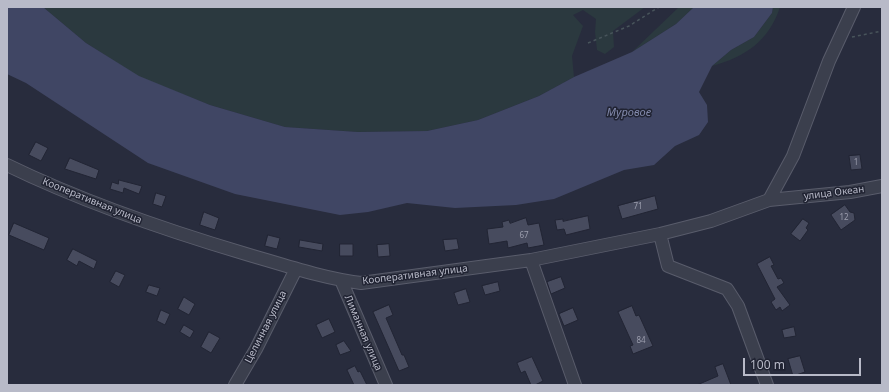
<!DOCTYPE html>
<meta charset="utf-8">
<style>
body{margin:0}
#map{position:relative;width:889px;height:392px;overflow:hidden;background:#282c3d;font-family:"Noto Sans",sans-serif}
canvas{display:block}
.frame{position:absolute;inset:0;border:8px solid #b8bac8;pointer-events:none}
.scale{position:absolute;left:743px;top:358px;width:118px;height:18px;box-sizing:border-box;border:2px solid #b8bac8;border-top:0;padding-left:5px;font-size:12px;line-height:14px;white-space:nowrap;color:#b8bac8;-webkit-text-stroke:3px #202332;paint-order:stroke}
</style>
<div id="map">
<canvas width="889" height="392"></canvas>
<div class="frame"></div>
<div class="scale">100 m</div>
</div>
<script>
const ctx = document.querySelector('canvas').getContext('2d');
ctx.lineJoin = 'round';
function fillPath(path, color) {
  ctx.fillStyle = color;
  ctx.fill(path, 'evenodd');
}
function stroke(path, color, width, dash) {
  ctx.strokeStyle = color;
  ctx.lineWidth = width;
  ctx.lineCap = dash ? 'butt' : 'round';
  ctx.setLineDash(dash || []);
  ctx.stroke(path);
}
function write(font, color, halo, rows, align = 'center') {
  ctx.font = font + ' "Noto Sans",sans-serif';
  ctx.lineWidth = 3;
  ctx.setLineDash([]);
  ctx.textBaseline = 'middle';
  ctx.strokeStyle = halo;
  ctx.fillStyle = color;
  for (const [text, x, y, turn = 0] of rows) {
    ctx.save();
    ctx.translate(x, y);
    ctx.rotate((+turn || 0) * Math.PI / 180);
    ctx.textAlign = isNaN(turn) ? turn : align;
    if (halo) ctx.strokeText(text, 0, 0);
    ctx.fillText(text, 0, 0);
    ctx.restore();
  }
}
fillPath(new Path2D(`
 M 43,7 L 645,7 L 613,31 L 614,47 L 605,54 L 597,50 L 595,32 L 596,19 L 583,10 L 573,15 L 583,26 L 572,56 L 574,77 L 539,96 L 478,120 L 427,131 L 358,132 L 285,127 L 210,105 L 139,77 L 86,43 Z
 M 679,7 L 694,7 L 676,24 L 632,52 Z
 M 773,7 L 780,7 C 769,41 745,57 712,66 L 731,50 L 754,37 L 772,13 Z`), '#2b393f');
fillPath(new Path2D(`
 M 7,7 L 43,7 L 86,43 L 139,76 L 210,105 L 285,127 L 358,132 L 427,131 L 478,120 L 539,96 L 574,77 L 632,52 L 676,24 L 694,7 L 773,7 L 772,13 L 754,37 L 731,50 L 712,66 L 699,92 L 707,105 L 708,122 L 699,135 L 675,146 L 654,165 L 624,170 L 554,199 L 516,205 L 455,208 L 407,203 L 368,212 L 340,215 L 235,194 L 148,163 L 26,83 L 7,74 Z`), '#404664');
const building = new Path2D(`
 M 36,142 L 48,148 L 41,161 L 29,155 Z
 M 860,155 L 862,169 L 851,170 L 849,156 Z
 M 70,158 L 99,170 L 96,179 L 65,169 Z
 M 119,180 L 142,186 L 139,194 L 124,188 L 123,193 L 110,189 L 112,182 L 118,184 Z
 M 156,193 L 166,196 L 162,207 L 153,204 Z
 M 655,196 L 658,209 L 622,219 L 618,206 Z
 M 845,205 L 850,212 L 854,213 L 855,220 L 841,230 L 831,215 Z
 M 204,212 L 219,218 L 215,230 L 200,225 Z
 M 588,216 L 590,229 L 566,235 L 564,229 L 557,230 L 555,220 L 563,219 L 563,221 Z
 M 526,218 L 528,225 L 539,223 L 544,245 L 528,248 L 527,243 L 508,248 L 507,241 L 489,244 L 487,229 L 503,227 L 502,222 L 509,220 L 510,223 Z
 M 803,219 L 809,223 L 806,228 L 808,230 L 800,241 L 791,234 Z
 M 14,223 L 49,238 L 44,250 L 9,235 Z
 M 268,235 L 280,238 L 277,249 L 265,246 Z
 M 457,239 L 459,249 L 445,251 L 443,240 Z
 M 300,240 L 323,244 L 322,251 L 299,247 Z
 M 340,244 L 353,244 L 353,256 L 340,256 Z
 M 389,244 L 390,256 L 378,257 L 377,245 Z
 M 73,249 L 97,261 L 94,269 L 79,261 L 77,266 L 67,260 Z
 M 770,257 L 774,265 L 771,266 L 778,279 L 781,278 L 784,283 L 777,287 L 790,305 L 782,311 L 780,307 L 776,310 L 771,302 L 775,299 L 757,264 Z
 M 116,271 L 125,275 L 119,287 L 110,282 Z
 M 561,277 L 565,288 L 551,294 L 547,282 Z
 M 498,282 L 500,291 L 485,295 L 482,286 Z
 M 149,285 L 160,288 L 157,296 L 146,292 Z
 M 466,289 L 470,302 L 458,305 L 454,293 Z
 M 184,297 L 195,304 L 189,315 L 178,309 Z
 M 389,305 L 393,315 L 386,318 L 402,355 L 404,355 L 409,367 L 399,371 L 373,312 Z
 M 632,306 L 636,316 L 639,315 L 653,346 L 633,354 L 630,346 L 633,345 L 618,312 Z
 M 573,308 L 578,320 L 564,326 L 559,314 Z
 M 161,310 L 170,314 L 165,325 L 157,321 Z
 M 329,319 L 335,332 L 322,338 L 316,325 Z
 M 184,325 L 194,331 L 190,338 L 180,332 Z
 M 794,327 L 796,336 L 784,338 L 782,330 Z
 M 209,332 L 220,338 L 211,353 L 201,347 Z
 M 344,341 L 351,351 L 340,355 L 336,345 Z
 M 800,356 L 805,372 L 793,376 L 788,359 Z
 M 532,357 L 543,381 L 535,385 L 531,385 L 525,371 L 521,373 L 517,363 Z
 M 723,364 L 731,385 L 697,385 L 718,376 L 715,367 Z
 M 355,366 L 358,372 L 360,371 L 367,385 L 354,385 L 347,370 Z`);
fillPath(building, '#474b5e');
stroke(building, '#222534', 1);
const minor = new Path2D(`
 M 7,165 C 83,202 165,230 246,254 C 284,265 322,278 361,283 L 531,260 L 660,234 L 711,221 L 769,200 L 850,192 L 882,186
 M 769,200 L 793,156 L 829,61 L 854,7
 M 660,234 L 668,266 L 727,289 L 738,306 L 767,385
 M 531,260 L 575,385
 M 341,280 L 386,385
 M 235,385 L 256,349 L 296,269`);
stroke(minor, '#595c6b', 14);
stroke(new Path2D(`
 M 852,37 L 882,31
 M 588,43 L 629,26 L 659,7`), '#48545b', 1.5, [3, 3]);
stroke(minor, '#3b3f4d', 12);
write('8px', '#9c9eae', null, [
 ["1",856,163],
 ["71",638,207],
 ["12",844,218],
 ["67",524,236],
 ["84",641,341]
]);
write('10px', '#b8bac8', '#202332', [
 ["улица Океан",834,193,-7],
 ["Кооперативная улица",92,201,22],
 ["Кооперативная улица",415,275,-7],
 ["Целинная улица",266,327,-63],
 ["Лиманная улица",363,333,67]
]);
write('italic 11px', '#838aac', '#202332', [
 ["Муровое",629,113]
]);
</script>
